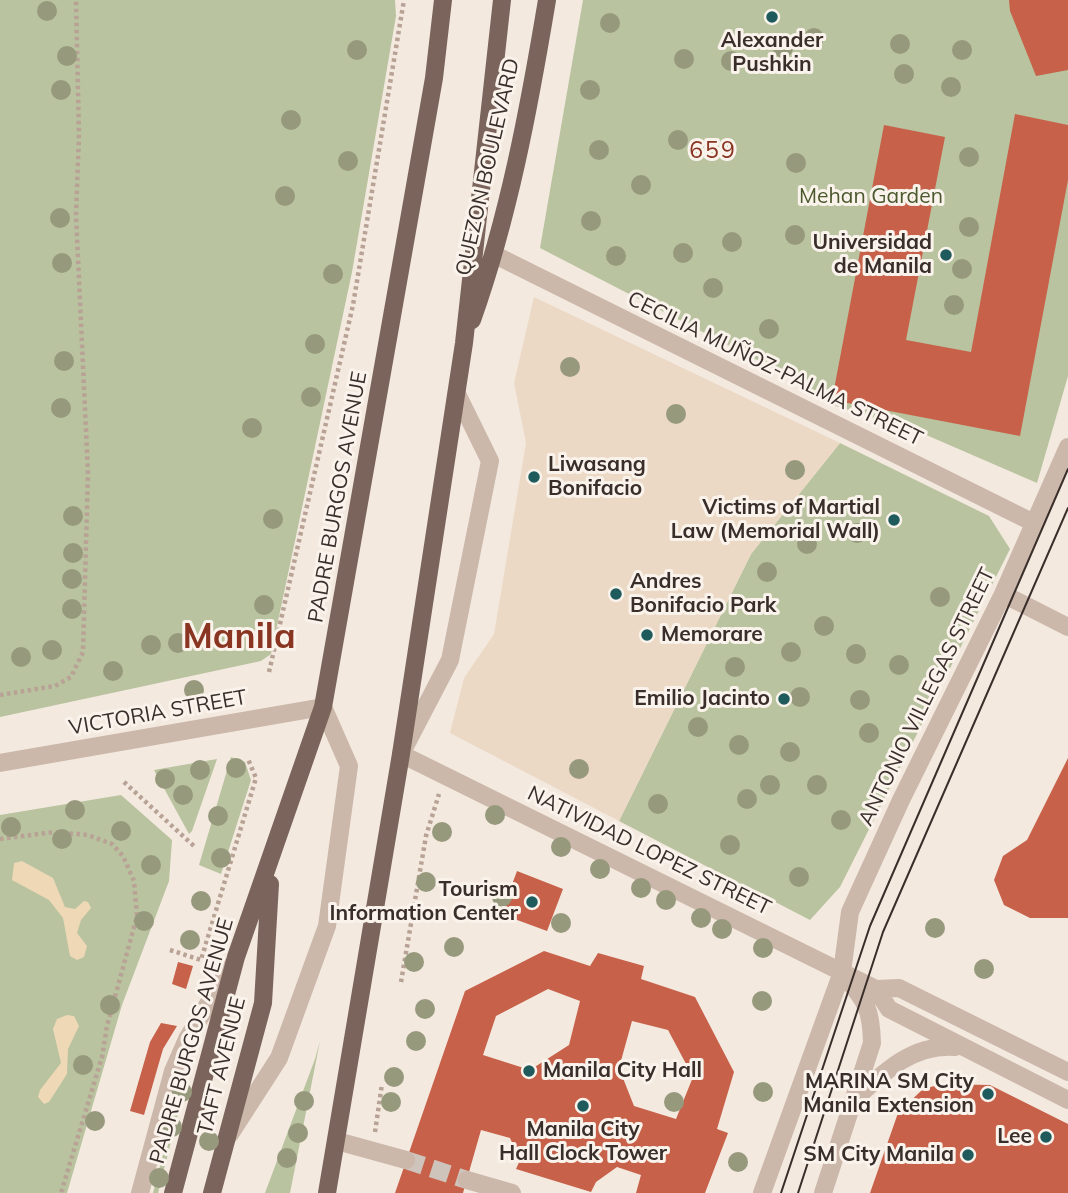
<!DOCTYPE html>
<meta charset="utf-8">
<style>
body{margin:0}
canvas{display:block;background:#f3e9df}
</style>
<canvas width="1068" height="1193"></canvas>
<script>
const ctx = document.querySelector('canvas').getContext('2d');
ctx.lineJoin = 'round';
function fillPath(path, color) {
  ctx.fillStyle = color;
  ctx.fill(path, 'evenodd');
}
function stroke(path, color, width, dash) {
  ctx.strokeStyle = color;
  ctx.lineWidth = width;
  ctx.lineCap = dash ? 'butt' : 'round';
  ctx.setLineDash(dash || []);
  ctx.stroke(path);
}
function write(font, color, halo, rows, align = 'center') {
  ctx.font = font + ' Mulish,sans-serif';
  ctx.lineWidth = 6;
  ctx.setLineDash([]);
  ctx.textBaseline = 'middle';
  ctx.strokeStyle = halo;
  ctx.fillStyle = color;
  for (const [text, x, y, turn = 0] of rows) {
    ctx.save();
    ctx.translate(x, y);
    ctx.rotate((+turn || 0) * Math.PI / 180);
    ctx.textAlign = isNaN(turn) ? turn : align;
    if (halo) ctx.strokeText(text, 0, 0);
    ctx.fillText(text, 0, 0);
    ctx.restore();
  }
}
fillPath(new Path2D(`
 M 0,0 L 395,0 L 396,16 L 352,272 L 271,654 L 261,661 L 0,717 Z
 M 583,0 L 1068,0 L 1068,376 L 1037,483 L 917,431 L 826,403 L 786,375 L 540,248 Z
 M 840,443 L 989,516 L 1010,549 L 840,887 L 810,920 L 619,821 L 751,554 Z
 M 231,757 L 245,762 L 251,780 L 221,874 L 199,865 Z
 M 217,759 L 192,831 L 189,834 L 154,770 Z
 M 121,795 L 172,840 L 169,881 L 122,1005 L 67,1193 L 0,1193 L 0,815 Z
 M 320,1041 L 290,1193 L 265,1193 L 315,1059 Z
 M 189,1071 L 158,1193 L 153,1193 L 178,1097 Z`), '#b9c39f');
fillPath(new Path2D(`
 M 22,861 L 53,878 L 65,907 L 75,909 L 84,901 L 88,902 L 91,908 L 81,920 L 77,933 L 87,946 L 84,957 L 77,960 L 70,956 L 63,918 L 49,900 L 12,880 L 14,863 Z
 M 67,1015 L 74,1016 L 79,1026 L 68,1049 L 67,1074 L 49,1102 L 44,1104 L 38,1097 L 40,1090 L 61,1063 L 53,1029 L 57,1019 Z`), '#eed8b6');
fillPath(new Path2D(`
 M 534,297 L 840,443 L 751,554 L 619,821 L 450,733 L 464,678 L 494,634 L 526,443 L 514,383 Z`), '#ebd9c6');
fillPath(new Path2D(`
 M 1009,0 L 1068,0 L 1068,70 L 1036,76 L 1010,11 Z
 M 1015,114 L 1068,125 L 1068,180 L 1020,436 L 832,400 L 884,125 L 945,137 L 906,340 L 971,352 Z
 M 1068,758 L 1068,918 L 1030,918 L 1004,905 L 994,880 L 1003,856 L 1027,840 Z
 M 517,871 L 563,889 L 547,931 L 501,914 Z
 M 544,951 L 590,966 L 598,953 L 644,966 L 641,979 L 695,997 L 734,1072 L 717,1129 L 728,1133 L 705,1193 L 636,1193 L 641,1175 L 617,1167 L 596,1182 L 591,1192 L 516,1169 L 520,1160 L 510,1138 L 481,1130 L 463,1193 L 395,1193 L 465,991 ZM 548,989 L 580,1001 L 569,1045 L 530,1070 L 483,1055 L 496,1016 ZM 632,1021 L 668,1030 L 693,1077 L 676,1119 L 634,1106 L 619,1068 Z
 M 178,962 L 193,966 L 186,989 L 172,984 Z
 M 161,1023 L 177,1026 L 163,1049 L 144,1115 L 130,1111 L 150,1042 Z
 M 942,1084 L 990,1085 L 1068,1124 L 1068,1193 L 870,1193 L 898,1113 L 923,1089 Z`), '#c7614a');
stroke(new Path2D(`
 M 406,1160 L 467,1180`), '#cec4bb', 18, [18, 9]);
stroke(new Path2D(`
 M 269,672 L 353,305 L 404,0
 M 0,695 L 55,686 L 71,677 L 83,652 L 88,473 L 76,215 L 79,135 L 76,0
 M 124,782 L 195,847
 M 0,839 L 54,832 L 88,835 L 112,844 L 123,856 L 134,881 L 137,916 L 107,1026 L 102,1057 L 61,1193
 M 170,950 L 201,960 L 256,778 L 248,759
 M 401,982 L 426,836 L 439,794
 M 375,1132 L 382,1084`), '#b8a295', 4.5, [3.5, 3.5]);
stroke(new Path2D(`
 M 495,255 L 1034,523
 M 457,394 L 490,461 L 450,660 L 401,754 L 876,989 L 899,988 L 1068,1072
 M 1003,594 L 1068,627
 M 0,763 L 323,707 L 349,766 L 327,926 L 279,1058 L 230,1134
 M 876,989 L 889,1009 L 1068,1100
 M 856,1098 C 885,1071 913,1044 955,1047
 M 337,1141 L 406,1160
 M 467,1180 L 512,1193
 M 140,1193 L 173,1071 L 187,1039 L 231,966
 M 762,1193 L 842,972 L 850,912 L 901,800 L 1003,594 L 1068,447
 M 823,1193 L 872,1043 C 871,1010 867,1002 846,978`), '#ccb8ab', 18);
stroke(new Path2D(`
 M 472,320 C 509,216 529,108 547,0
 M 173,1193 L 236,957 L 323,707 L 434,78 L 443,0
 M 212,1193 L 263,1003 L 270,884
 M 327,1193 L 401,754 L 464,343 L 502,0`), '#7b645b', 18);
stroke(new Path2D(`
 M 781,1193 L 870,926 L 1068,469
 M 798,1193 L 883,932 L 1068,508`), '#392e2a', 2);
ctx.fillStyle = '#97997d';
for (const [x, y] of [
 [47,11],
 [610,23],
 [814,38],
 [900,44],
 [783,48],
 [357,50],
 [962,50],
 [67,56],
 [684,59],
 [731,61],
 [904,74],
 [951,87],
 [61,90],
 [590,90],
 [291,120],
 [678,140],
 [599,150],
 [969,157],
 [348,161],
 [796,163],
 [641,185],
 [285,196],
 [60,218],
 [591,221],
 [969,227],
 [795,235],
 [732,242],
 [683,253],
 [616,256],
 [62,263],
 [962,269],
 [333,274],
 [713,288],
 [954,305],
 [769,329],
 [315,344],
 [64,361],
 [570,367],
 [311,397],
 [61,408],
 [676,414],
 [252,428],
 [795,470],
 [73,516],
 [273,519],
 [857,533],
 [807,544],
 [73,553],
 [767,572],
 [72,579],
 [940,597],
 [264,605],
 [72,609],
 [824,626],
 [178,643],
 [151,645],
 [52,650],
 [791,652],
 [856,654],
 [21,657],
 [899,665],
 [735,667],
 [113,671],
 [194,690],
 [800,697],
 [860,700],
 [698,727],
 [869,733],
 [739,745],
 [790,752],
 [236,768],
 [579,769],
 [200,770],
 [165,779],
 [770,785],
 [817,785],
 [183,795],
 [747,799],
 [658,804],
 [75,810],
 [495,815],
 [218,816],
 [841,820],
 [11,827],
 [121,831],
 [442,832],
 [62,839],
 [730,845],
 [561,847],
 [221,858],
 [151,865],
 [600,869],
 [799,877],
 [426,882],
 [641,888],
 [502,897],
 [666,900],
 [201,901],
 [701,918],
 [144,921],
 [561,923],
 [935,928],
 [722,929],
 [190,940],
 [454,947],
 [763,948],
 [414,962],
 [984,969],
 [762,1001],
 [110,1005],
 [425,1009],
 [416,1041],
 [83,1065],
 [394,1077],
 [182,1092],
 [763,1092],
 [304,1101],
 [391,1102],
 [674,1102],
 [95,1121],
 [172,1127],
 [298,1133],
 [209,1141],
 [287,1158],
 [738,1162],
 [159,1178]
]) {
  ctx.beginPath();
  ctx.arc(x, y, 10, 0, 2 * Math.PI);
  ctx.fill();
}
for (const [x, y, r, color] of [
 [772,17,7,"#1f5b5c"],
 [946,255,7,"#1f5b5c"],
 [534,477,7,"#1f5b5c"],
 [894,520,7,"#1f5b5c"],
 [616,594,7,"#1f5b5c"],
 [647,635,7,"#1f5b5c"],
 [784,699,7,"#1f5b5c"],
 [532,902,7,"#1f5b5c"],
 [529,1071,7,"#1f5b5c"],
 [988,1094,7,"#1f5b5c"],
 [583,1106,7,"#1f5b5c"],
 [1046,1137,7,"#1f5b5c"],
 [968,1155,7,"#1f5b5c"]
]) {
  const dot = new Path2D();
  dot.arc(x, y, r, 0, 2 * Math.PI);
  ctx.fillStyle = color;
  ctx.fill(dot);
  stroke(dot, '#faf3ec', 2.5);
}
write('bold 21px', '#392e2a', '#faf3ec', [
 ["Alexander",772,41,"center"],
 ["Pushkin",772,65,"center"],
 ["Universidad",932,243],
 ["de Manila",932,267],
 ["Liwasang",548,465,"left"],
 ["Bonifacio",548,489,"left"],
 ["Victims of Martial",880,508],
 ["Law (Memorial Wall)",880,532],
 ["Andres",630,582,"left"],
 ["Bonifacio Park",630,606,"left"],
 ["Memorare",661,635,"left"],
 ["Emilio Jacinto",770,699],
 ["Tourism",518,890],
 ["Information Center",518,914],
 ["Manila City Hall",543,1071,"left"],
 ["MARINA SM City",974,1082],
 ["Manila Extension",974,1106],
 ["Manila City",583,1130,"center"],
 ["Hall Clock Tower",583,1154,"center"],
 ["Lee",1032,1137],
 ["SM City Manila",954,1155]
], 'right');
write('21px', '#392e2a', '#faf3ec', [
 ["QUEZON BOULEVARD",488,167,-77],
 ["CECILIA MUÑOZ-PALMA STREET",775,369,26],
 ["PADRE BURGOS AVENUE",338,497,-80],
 ["ANTONIO VILLEGAS STREET",927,697,-64],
 ["VICTORIA STREET",158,713,-10],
 ["NATIVIDAD LOPEZ STREET",649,851,26],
 ["PADRE BURGOS AVENUE",192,1041,-74],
 ["TAFT AVENUE",222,1066,-76]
]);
write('21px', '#4b582d', '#faf3ec', [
 ["Mehan Garden",871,197]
]);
ctx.letterSpacing = '2px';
write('23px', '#893522', '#faf3ec', [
 ["659",713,151]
]);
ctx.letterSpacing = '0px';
write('bold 35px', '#893522', '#faf3ec', [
 ["Manila",239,637]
]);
</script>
